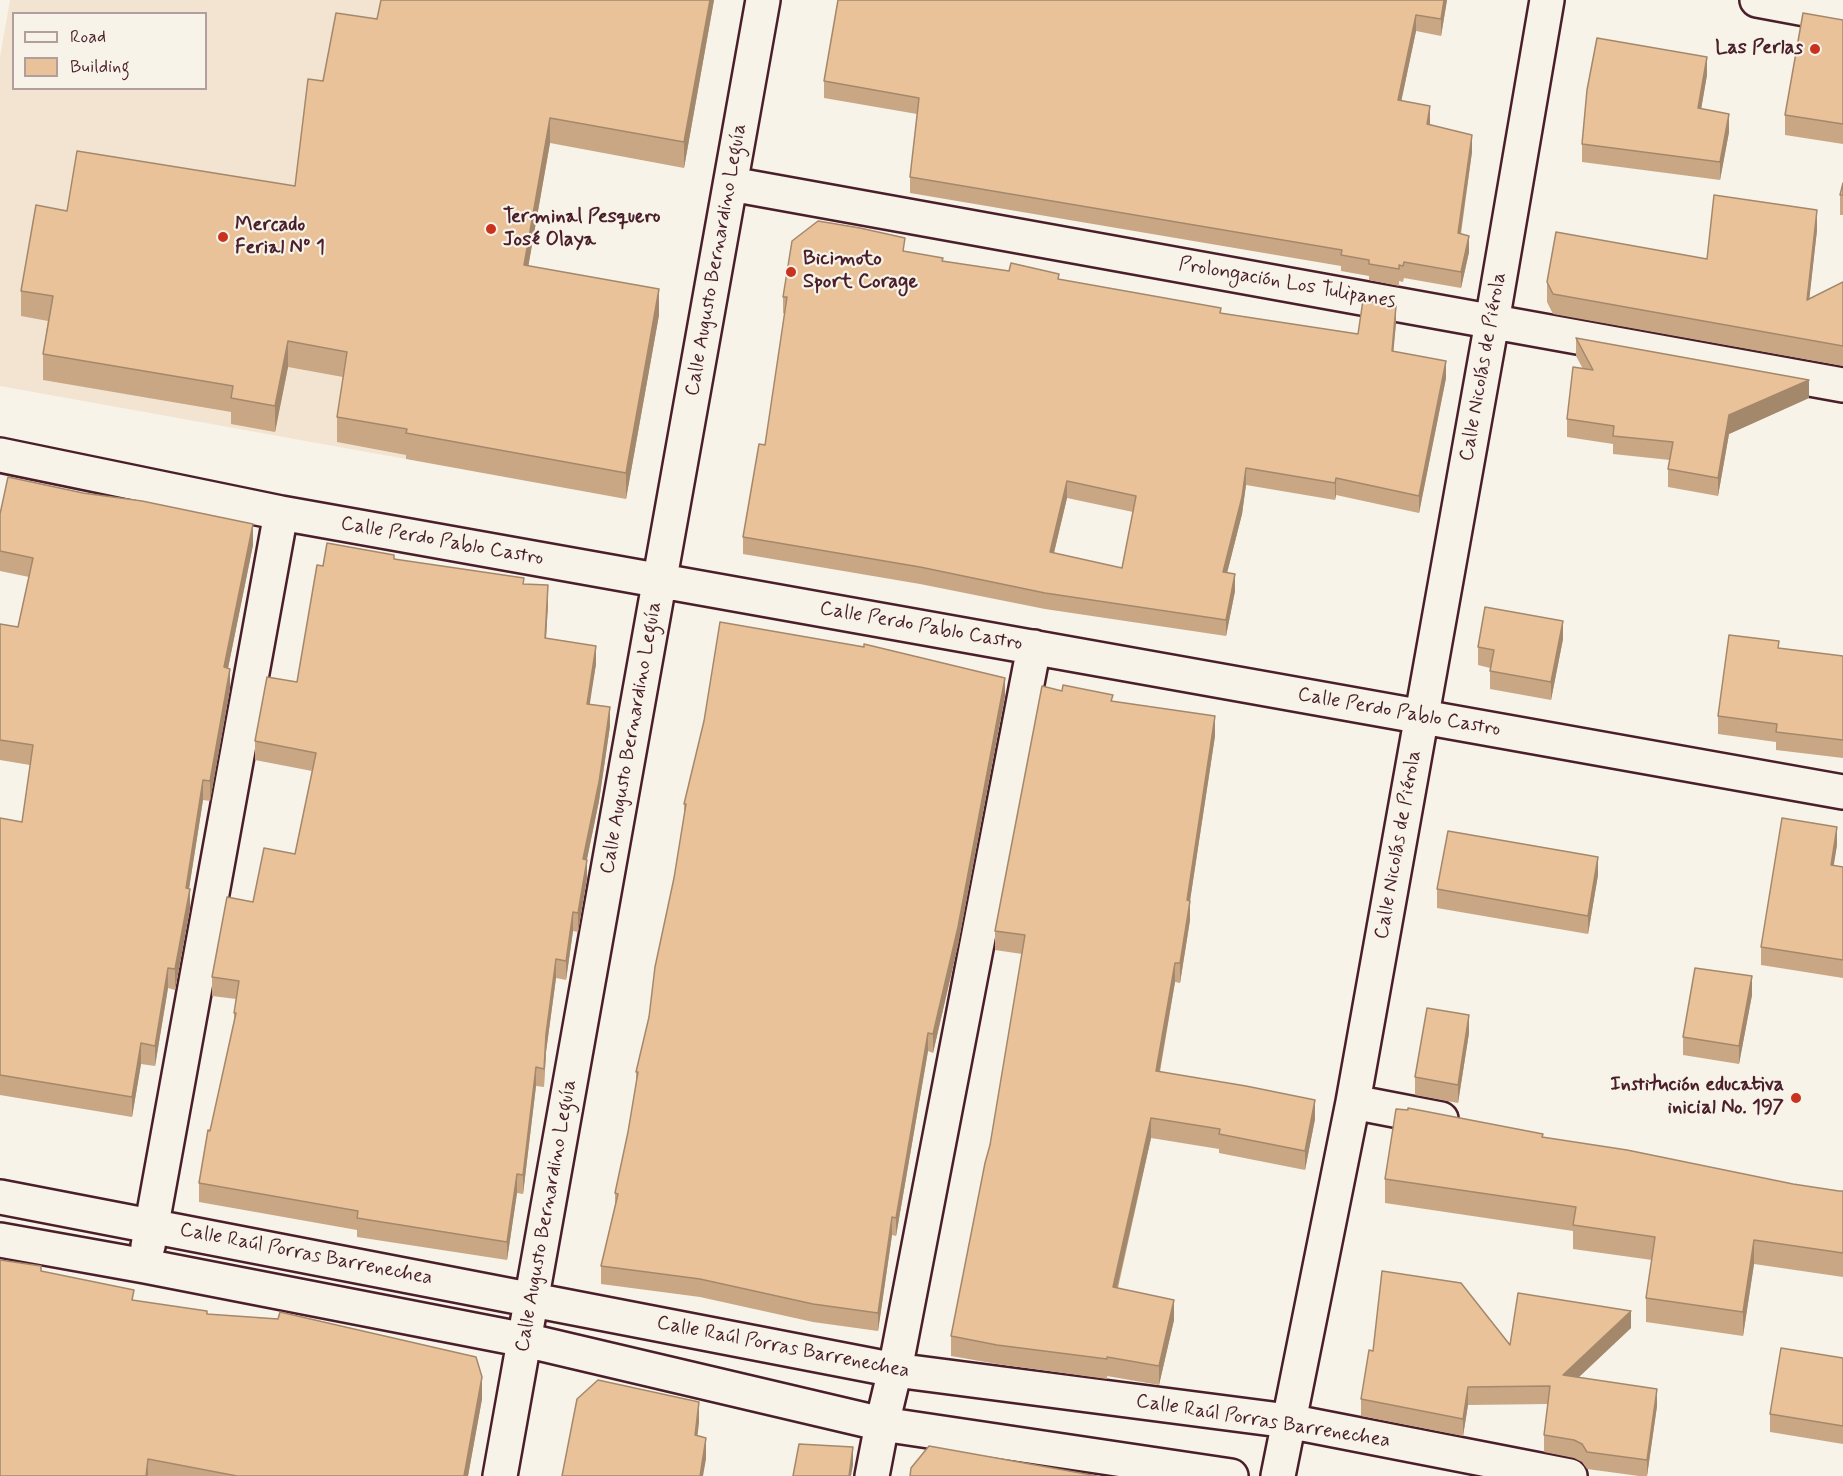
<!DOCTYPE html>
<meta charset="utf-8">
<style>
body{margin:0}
#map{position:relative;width:1843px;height:1476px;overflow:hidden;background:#f7f3e8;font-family:Mynerve,sans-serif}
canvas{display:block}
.legend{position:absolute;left:12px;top:12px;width:195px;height:78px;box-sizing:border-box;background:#f7f3e8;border:2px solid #b29e9c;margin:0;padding:8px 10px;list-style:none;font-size:18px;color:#4a1f2b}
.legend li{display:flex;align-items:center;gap:12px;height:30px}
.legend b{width:30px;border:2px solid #b29e9c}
</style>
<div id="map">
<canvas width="1843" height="1476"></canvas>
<ul class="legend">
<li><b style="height:8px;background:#f7f3e8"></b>Road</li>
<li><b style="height:16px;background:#eac29a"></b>Building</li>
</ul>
</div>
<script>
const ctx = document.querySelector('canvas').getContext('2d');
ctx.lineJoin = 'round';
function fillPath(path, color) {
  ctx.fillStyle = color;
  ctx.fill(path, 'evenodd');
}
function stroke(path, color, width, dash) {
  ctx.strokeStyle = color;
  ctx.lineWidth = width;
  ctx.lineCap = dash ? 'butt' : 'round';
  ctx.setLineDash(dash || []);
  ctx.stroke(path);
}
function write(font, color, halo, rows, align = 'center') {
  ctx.font = font + ' Mynerve,sans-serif';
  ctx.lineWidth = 4.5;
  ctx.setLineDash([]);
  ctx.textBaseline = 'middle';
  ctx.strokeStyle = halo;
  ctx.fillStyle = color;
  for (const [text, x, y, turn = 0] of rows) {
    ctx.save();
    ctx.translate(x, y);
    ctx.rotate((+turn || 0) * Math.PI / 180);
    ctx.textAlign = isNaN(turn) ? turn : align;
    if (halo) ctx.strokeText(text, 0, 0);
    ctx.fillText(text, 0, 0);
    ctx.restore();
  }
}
fillPath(new Path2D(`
 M 10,0 L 488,0 L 406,459 L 0,386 L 0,57 ZM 14,14 L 206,14 L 206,88 L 14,88 Z`), '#f3e4d1');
const minor = new Path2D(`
 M 1757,0 L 1843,16
 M 731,184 L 1843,385
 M 0,455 L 281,513 L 1843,792
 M 1353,1102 L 1441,1119
 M 0,1197 L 895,1370 L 1288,1421 L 1570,1476
 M 0,1240 L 145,1266 L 525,1340 L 882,1424 L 1231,1476
 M 148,1246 L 281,513
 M 500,1476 L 763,0
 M 872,1476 L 882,1424 L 895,1370 L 1034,647
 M 1278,1476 L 1353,1102 L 1492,322 L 1547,0`);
stroke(minor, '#4a1f2b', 38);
stroke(minor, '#f7f3e8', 33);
fillPath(new Path2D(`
 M 381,0 L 714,0 L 684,168 L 550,143 L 528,266 L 659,315 L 626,499 L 406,459 L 406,455 L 337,442 L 337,417 L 343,377 L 288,367 L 275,432 L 231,424 L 231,412 L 43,380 L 43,354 L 48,321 L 21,316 L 21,291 L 67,211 L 295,186 L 323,81 L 377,19 Z
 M 838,0 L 1447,0 L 1441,36 L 1416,31 L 1401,101 L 1430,122 L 1430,124 L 1472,152 L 1461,234 L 1469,252 L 1461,288 L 1404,278 L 1403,282 L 1399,281 L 1399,286 L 1369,280 L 1369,276 L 1341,271 L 1341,266 L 910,193 L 910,177 L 917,114 L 824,98 L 824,81 Z
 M 1843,20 L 1843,144 L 1785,135 L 1785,115 Z
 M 1707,75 L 1701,109 L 1729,132 L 1720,180 L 1582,162 L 1582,144 Z
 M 1843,183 L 1843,215 L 1840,215 L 1840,195 Z
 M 1817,230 L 1809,299 L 1843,282 L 1843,366 L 1553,314 L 1547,302 L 1547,282 L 1707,259 Z
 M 905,251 L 943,261 L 1059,279 L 1221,313 L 1358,334 L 1396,323 L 1393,351 L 1446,378 L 1419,513 L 1336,495 L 1335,500 L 1246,485 L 1242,514 L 1227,573 L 1235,591 L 1226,636 L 1045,609 L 920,584 L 743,554 L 743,537 L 765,445 L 785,314 L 783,313 L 783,297 ZM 1067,498 L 1133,512 L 1122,568 L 1054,553 Z
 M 1576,338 L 1809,398 L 1729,434 L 1718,496 L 1668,487 L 1668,469 L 1670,460 L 1613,454 L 1613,444 L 1567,437 L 1567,419 L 1583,369 L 1576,356 Z
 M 0,514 L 253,545 L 228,668 L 230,689 L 210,801 L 203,800 L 189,888 L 190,909 L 175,990 L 168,988 L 155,1066 L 141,1064 L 132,1117 L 0,1095 L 0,818 L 22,822 L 30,765 L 0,760 L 0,624 L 18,627 L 29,577 L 0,571 Z
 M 394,559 L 524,584 L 548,604 L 546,638 L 596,664 L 589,704 L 610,726 L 599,801 L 587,859 L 587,878 L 578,932 L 573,931 L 566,980 L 556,978 L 546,1052 L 544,1087 L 536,1086 L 523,1194 L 517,1193 L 507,1260 L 357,1237 L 357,1230 L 199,1202 L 199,1183 L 234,1023 L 234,1013 L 236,999 L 212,996 L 212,977 L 253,902 L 295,854 L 312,771 L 255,760 L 255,741 L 297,682 L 323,566 Z
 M 1563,639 L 1551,700 L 1490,689 L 1490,668 L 1478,665 L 1478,647 Z
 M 1779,648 L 1843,656 L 1843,758 L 1776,750 L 1776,742 L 1718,734 L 1718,716 Z
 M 1062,691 L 1113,701 L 1215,736 L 1190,901 L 1190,920 L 1180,983 L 1175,982 L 1160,1072 L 1315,1119 L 1305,1170 L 1219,1153 L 1219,1149 L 1151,1138 L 1118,1288 L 1174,1320 L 1159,1385 L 1107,1376 L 1107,1379 L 997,1364 L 951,1356 L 951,1336 L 990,1145 L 1022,954 L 995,950 L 995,931 Z
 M 1005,696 L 958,945 L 933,1053 L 928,1051 L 896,1236 L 892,1235 L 878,1331 L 813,1322 L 700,1297 L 601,1284 L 601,1266 L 615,1205 L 615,1193 L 628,1132 L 636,1083 L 636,1072 L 649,1017 L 674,878 L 684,815 L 684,804 Z
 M 1837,845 L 1833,866 L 1843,867 L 1843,978 L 1761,965 L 1761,947 Z
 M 1598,875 L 1588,934 L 1437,908 L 1437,889 Z
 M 1752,995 L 1739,1064 L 1683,1055 L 1683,1037 Z
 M 1469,1033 L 1458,1103 L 1415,1095 L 1415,1077 Z
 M 1543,1137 L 1793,1184 L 1839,1191 L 1843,1191 L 1843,1277 L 1754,1264 L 1743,1336 L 1646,1322 L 1646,1298 L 1652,1260 L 1573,1249 L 1573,1231 L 1385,1203 L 1385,1179 Z
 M 41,1271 L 134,1300 L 207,1314 L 482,1399 L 468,1476 L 0,1476 Z
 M 1631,1328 L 1579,1377 L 1657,1406 L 1647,1476 L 1639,1476 L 1587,1469 L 1582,1462 L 1574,1458 L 1544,1452 L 1544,1435 L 1548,1404 L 1468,1405 L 1463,1436 L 1361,1416 L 1361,1399 L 1373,1351 L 1510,1345 Z
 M 1843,1358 L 1843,1444 L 1770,1432 L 1770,1414 Z`), '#c9a784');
fillPath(new Path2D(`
 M 710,0 L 714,0 L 684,168 L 684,142 Z
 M 1444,0 L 1447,0 L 1441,36 L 1441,19 Z
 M 1416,15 L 1416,31 L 1398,117 L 1398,100 Z
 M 1707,57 L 1707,75 L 1698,127 L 1698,108 Z
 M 1430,106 L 1430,122 L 1427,140 L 1427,124 Z
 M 1729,114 L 1729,132 L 1720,180 L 1720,162 Z
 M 550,118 L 550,143 L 524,291 L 524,265 Z
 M 1472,135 L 1472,152 L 1458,250 L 1458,233 Z
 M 1817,210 L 1817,230 L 1807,320 L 1807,300 Z
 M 1469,236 L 1469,252 L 1461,288 L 1461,272 Z
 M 659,289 L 659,315 L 626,499 L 626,473 Z
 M 1396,306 L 1396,323 L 1392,368 L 1392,351 Z
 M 288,341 L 288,367 L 275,432 L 275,406 Z
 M 1446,361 L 1446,378 L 1419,513 L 1419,496 Z
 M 1809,380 L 1809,398 L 1729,434 L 1718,496 L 1718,478 L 1729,415 Z
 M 1246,468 L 1246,485 L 1242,514 L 1223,589 L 1223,572 Z
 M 1336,478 L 1336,495 L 1335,500 L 1335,483 Z
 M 1067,481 L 1067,498 L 1050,569 L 1050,552 Z
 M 253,524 L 253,545 L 224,688 L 224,667 Z
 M 1235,574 L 1235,591 L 1226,636 L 1226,620 Z
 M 548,585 L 548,604 L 545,657 L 545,638 Z
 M 1563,621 L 1563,639 L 1551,700 L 1551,682 Z
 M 596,646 L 596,664 L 587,722 L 587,704 Z
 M 230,669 L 230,689 L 210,801 L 210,781 Z
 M 1005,678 L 1005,696 L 958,945 L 933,1053 L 933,1034 Z
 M 610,707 L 610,726 L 599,801 L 583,878 L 583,859 Z
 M 1215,716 L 1215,736 L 1187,920 L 1187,900 Z
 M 203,780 L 203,800 L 186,908 L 186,888 Z
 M 1837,827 L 1837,845 L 1831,883 L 1831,865 Z
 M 1598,857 L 1598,875 L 1588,934 L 1588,916 Z
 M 587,860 L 587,878 L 578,932 L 578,913 Z
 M 190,889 L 190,909 L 175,990 L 175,969 Z
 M 1190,901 L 1190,920 L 1180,983 L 1180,963 Z
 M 573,912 L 573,931 L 566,980 L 566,961 Z
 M 556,959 L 556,978 L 546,1052 L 544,1087 L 546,1034 Z
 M 1175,963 L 1175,982 L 1156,1091 L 1156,1071 Z
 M 168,968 L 168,988 L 155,1066 L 155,1046 Z
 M 1752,976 L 1752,995 L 1739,1064 L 1739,1046 Z
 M 1469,1015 L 1469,1033 L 1458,1103 L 1458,1085 Z
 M 928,1033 L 928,1051 L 896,1236 L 896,1218 Z
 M 141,1043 L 141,1064 L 132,1117 L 132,1097 Z
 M 536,1067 L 536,1086 L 523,1194 L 523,1175 Z
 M 1315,1100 L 1315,1119 L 1305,1170 L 1305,1151 Z
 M 1151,1118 L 1151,1138 L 1113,1306 L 1113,1287 Z
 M 517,1174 L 517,1193 L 507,1260 L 507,1242 Z
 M 892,1217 L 892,1235 L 878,1331 L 878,1313 Z
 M 1754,1240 L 1754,1264 L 1743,1336 L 1743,1312 Z
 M 1174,1300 L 1174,1320 L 1159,1385 L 1159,1366 Z
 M 1631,1311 L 1631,1328 L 1563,1392 L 1563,1375 Z
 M 482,1377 L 482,1399 L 468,1476 L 464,1476 Z
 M 1468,1387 L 1468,1405 L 1463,1436 L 1463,1419 Z
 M 1657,1389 L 1657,1406 L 1647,1476 L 1647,1460 Z
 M 699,1402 L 699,1423 L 695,1456 L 695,1435 Z
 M 706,1438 L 706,1459 L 703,1476 L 700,1476 Z
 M 853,1447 L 853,1465 L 851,1476 L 849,1476 Z
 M 148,1459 L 148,1476 L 146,1476 Z`), '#a4886c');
const building = new Path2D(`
 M 381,0 L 710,0 L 684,142 L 550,118 L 524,265 L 659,289 L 626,473 L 406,433 L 407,429 L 337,417 L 347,352 L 288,341 L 275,406 L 231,398 L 233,386 L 43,354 L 53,296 L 21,291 L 36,205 L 67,211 L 77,151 L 295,186 L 308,79 L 323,81 L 336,13 L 377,19 Z
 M 838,0 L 1444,0 L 1441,19 L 1416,15 L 1398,100 L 1430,106 L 1427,124 L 1472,135 L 1458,233 L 1469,236 L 1461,272 L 1404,262 L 1403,266 L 1399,265 L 1399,269 L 1369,264 L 1369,260 L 1341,255 L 1342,250 L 910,177 L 919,98 L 824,81 Z
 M 1803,13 L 1843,20 L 1843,124 L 1785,115 Z
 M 1597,38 L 1707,57 L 1698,108 L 1729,114 L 1720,162 L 1582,144 L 1587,90 Z
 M 1843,183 L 1843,195 L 1840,195 Z
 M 1714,195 L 1817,210 L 1807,300 L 1843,282 L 1843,346 L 1553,294 L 1547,282 L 1556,232 L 1707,259 Z
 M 818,221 L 860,228 L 905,238 L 903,251 L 943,258 L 942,261 L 1009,271 L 1011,263 L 1059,274 L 1058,279 L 1221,308 L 1220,313 L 1358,334 L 1363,300 L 1396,306 L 1392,351 L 1446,361 L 1419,496 L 1336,478 L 1335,483 L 1246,468 L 1242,497 L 1223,572 L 1235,574 L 1226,620 L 1045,593 L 920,567 L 743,537 L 759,444 L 765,445 L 787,297 L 783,297 L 792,241 ZM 1067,481 L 1136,496 L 1122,568 L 1050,552 Z
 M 1576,338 L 1809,380 L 1729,415 L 1718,478 L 1668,469 L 1673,442 L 1613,436 L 1614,426 L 1567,419 L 1573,367 L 1593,370 Z
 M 8,477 L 83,493 L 142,501 L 253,524 L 224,667 L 230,669 L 210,781 L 203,780 L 186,888 L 190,889 L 175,969 L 168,968 L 155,1046 L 141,1043 L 132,1097 L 0,1075 L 0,818 L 22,822 L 33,745 L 0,740 L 0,624 L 18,627 L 33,558 L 0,551 L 0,514 Z
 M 327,543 L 394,555 L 394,559 L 524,578 L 523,584 L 548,585 L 545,638 L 596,646 L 587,704 L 610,707 L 599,782 L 583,859 L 587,860 L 578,913 L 573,912 L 566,961 L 556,959 L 546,1034 L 544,1069 L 536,1067 L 523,1175 L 517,1174 L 507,1242 L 357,1218 L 358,1211 L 199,1183 L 208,1130 L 210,1131 L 236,1013 L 234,1013 L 239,981 L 212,977 L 227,897 L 253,902 L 264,848 L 295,854 L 316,753 L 255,741 L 267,677 L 297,682 L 317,565 L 323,566 Z
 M 1485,607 L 1563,621 L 1551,682 L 1490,671 L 1494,650 L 1478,647 Z
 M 720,622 L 864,647 L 864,644 L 1005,678 L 958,927 L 933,1034 L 928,1033 L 896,1218 L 892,1217 L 878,1313 L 813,1304 L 700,1279 L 601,1266 L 618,1194 L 615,1193 L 628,1132 L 638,1072 L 636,1072 L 649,1017 L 655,967 L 674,878 L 686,804 L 684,804 L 704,721 Z
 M 1729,635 L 1779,641 L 1778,648 L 1843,656 L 1843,740 L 1776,732 L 1777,724 L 1718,716 Z
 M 1063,685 L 1113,695 L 1111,701 L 1215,716 L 1187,900 L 1190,901 L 1180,963 L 1175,963 L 1156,1071 L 1246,1086 L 1315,1100 L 1305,1151 L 1219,1134 L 1220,1129 L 1151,1118 L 1113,1287 L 1174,1300 L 1159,1366 L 1107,1357 L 1107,1359 L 997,1345 L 951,1336 L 985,1163 L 990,1145 L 1025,935 L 995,931 L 1042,686 L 1062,691 Z
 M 1782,818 L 1837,827 L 1831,865 L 1843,867 L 1843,960 L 1761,947 Z
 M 1448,831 L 1598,857 L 1588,916 L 1437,889 Z
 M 1695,968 L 1752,976 L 1739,1046 L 1683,1037 Z
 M 1427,1008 L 1469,1015 L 1458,1085 L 1415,1077 Z
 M 1408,1108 L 1543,1134 L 1542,1137 L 1627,1150 L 1793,1184 L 1839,1191 L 1843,1191 L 1843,1253 L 1754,1240 L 1743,1312 L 1646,1298 L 1655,1237 L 1573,1225 L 1576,1207 L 1385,1179 L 1396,1109 L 1408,1110 Z
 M 0,1260 L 41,1266 L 41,1271 L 134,1290 L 132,1300 L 207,1311 L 207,1314 L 278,1319 L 280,1312 L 476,1357 L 482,1377 L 464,1476 L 237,1476 L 148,1459 L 146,1476 L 0,1476 Z
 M 1382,1271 L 1461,1283 L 1510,1345 L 1518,1293 L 1631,1311 L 1563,1375 L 1657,1389 L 1647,1460 L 1587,1452 L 1582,1444 L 1574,1440 L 1544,1435 L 1550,1386 L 1468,1387 L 1463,1419 L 1361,1399 L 1369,1350 L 1373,1351 Z
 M 1781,1348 L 1843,1358 L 1843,1426 L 1770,1414 Z
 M 598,1380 L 699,1402 L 695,1435 L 706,1438 L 700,1476 L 562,1476 L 577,1399 Z
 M 799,1444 L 853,1447 L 849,1476 L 793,1476 Z
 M 929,1446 L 1097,1476 L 910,1476 L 911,1468 Z`);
fillPath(building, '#eac29a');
stroke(building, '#a4886c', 1.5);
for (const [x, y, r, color] of [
 [1815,49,6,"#c8321e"],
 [491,229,6,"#c8321e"],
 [223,237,6,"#c8321e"],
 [791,272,6,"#c8321e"],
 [1796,1098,6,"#c8321e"]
]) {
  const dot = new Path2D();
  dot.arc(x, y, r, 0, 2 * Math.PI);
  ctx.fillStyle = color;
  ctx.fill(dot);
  stroke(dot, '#f7f3e8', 2);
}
write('bold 20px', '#4a1f2b', '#f7f3e8', [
 ["Las Perlas",1803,49,"right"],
 ["Terminal Pesquero",503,218],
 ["José Olaya",503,241],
 ["Mercado",235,226],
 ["Ferial Nº 1",235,249],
 ["Bicimoto",803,260],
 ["Sport Corage",803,283],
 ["Institución educativa",1784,1086,"right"],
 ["inicial No. 197",1784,1109,"right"]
], 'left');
write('20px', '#4a1f2b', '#f7f3e8', [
 ["Calle Augusto Bernardino Leguía",717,260,-80],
 ["Prolongación Los Tulipanes",1287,284,10],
 ["Calle Nicolás de Piérola",1484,367,-80],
 ["Calle Perdo Pablo Castro",442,542,10],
 ["Calle Perdo Pablo Castro",921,627,10],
 ["Calle Perdo Pablo Castro",1399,713,10],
 ["Calle Augusto Bernardino Leguía",632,738,-80],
 ["Calle Nicolás de Piérola",1399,845,-80],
 ["Calle Augusto Bernardino Leguía",547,1216,-80],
 ["Calle Raúl Porras Barrenechea",306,1255,11],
 ["Calle Raúl Porras Barrenechea",783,1348,11],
 ["Calle Raúl Porras Barrenechea",1263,1422,9]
]);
</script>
